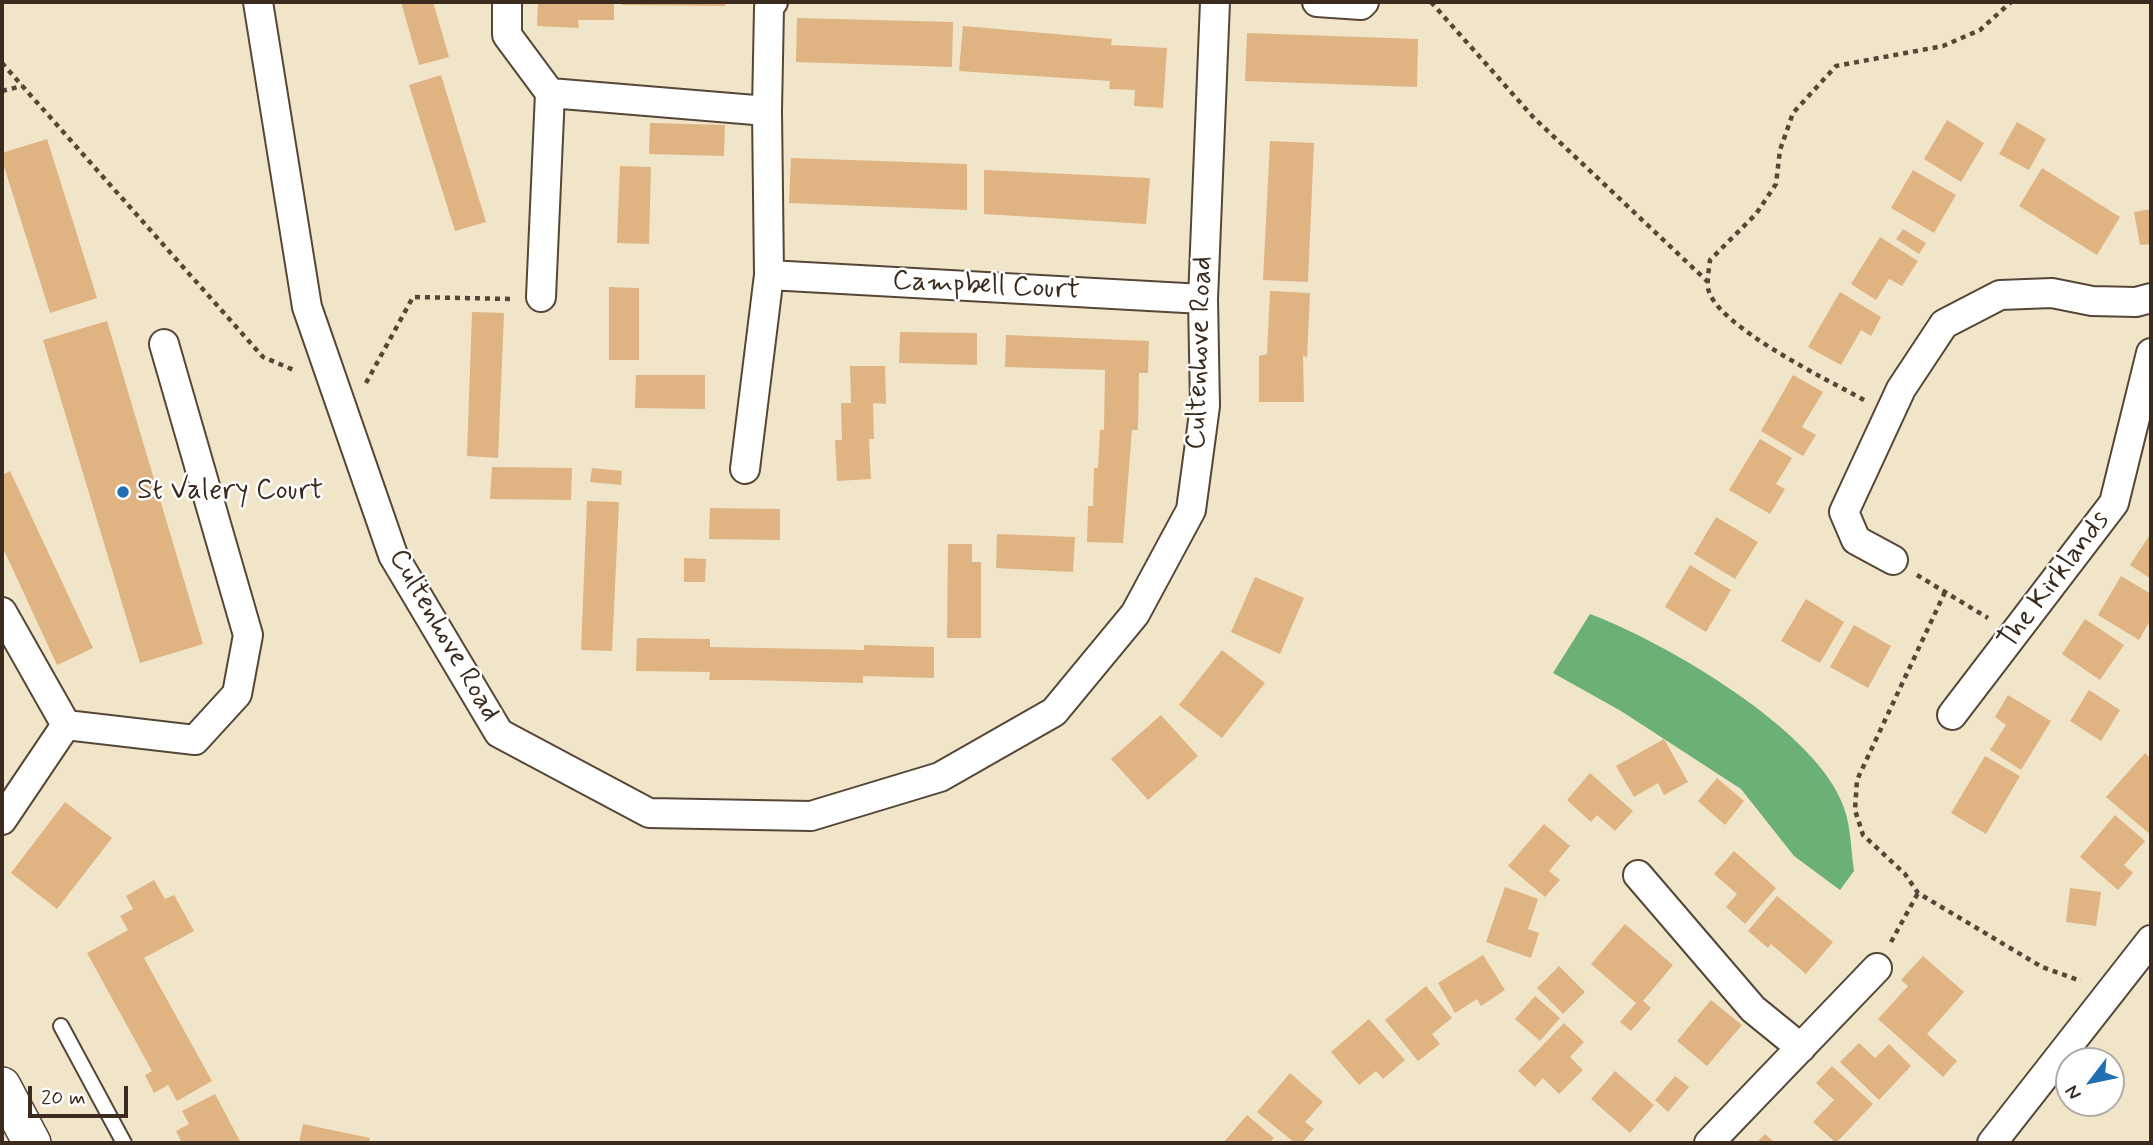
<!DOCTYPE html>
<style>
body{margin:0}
#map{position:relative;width:2153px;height:1145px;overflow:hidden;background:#f1e5c9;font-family:Mynerve,sans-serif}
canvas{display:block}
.frame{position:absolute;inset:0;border:4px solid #3b2a1e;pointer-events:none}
.north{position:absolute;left:2055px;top:1047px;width:70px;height:70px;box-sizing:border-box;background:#fff;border:2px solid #b1aaa5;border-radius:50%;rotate:238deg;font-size:19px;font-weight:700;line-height:28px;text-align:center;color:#3b2a1e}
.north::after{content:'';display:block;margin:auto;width:24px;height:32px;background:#1f6fb2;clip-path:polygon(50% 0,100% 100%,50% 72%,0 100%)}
.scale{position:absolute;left:28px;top:1086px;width:100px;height:32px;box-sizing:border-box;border:4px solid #3b2a1e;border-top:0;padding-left:9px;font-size:21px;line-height:24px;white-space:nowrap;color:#3b2a1e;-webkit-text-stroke:5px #fff;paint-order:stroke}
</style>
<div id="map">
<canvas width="2153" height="1145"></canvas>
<div class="frame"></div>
<div class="north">N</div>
<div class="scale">20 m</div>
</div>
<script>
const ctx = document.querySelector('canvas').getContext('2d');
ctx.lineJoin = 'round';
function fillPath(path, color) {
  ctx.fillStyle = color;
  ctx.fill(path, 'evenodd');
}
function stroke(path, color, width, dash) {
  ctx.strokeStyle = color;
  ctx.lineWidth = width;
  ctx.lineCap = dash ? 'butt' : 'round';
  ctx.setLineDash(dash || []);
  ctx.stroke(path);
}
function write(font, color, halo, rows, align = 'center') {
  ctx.font = font + ' Mynerve,sans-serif';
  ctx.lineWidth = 5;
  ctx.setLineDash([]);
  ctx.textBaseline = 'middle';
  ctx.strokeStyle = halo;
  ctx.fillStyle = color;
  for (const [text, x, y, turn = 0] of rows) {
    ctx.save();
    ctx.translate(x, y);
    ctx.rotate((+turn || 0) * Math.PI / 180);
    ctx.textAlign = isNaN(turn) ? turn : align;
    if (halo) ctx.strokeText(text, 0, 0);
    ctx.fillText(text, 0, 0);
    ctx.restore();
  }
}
fillPath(new Path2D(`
 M 1590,614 C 1663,641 1819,731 1844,808 C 1851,827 1851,851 1854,871 L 1840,890 L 1794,856 L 1741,789 L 1621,711 L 1553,673 Z`), '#6bb075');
fillPath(new Path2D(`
 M 401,2 L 433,2 L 449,57 L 419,65 Z
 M 538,2 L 614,2 L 614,20 L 578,20 L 579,28 L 537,26 Z
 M 622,2 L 725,2 L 725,6 L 622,5 Z
 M 797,18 L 953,22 L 952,67 L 796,62 Z
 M 963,26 L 1112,39 L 1111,45 L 1167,48 L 1163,108 L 1134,106 L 1135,90 L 1109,89 L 1110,81 L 959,71 Z
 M 1247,33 L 1418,39 L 1417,87 L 1245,81 Z
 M 441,75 L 486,222 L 455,231 L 409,85 Z
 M 1947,120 L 1984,143 L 1961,182 L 1924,159 Z
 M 2017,122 L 2046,139 L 2029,170 L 1999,154 Z
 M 650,123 L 725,125 L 724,156 L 649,154 Z
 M 47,139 L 97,298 L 50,313 L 2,160 L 2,153 Z
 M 1270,141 L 1314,143 L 1308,282 L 1263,280 Z
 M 791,158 L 967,164 L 967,210 L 789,203 Z
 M 620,166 L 651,167 L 649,244 L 617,243 Z
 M 2042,168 L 2120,217 L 2097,255 L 2019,206 Z
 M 984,170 L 1150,178 L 1146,224 L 984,214 Z
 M 1913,170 L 1956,195 L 1934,233 L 1891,208 Z
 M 2151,209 L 2151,244 L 2140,245 L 2134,212 Z
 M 1903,229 L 1926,243 L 1919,254 L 1896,239 Z
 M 1880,237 L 1918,261 L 1902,286 L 1889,279 L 1876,300 L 1851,284 Z
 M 609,287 L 639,288 L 639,360 L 609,360 Z
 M 1270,291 L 1310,293 L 1307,358 L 1303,355 L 1304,402 L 1259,402 L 1259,356 L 1267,354 Z
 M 1840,292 L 1881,317 L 1871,336 L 1861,330 L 1841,365 L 1808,347 Z
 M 472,312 L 504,313 L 498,458 L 467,456 Z
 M 107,321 L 203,644 L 140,663 L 43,340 Z
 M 900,332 L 977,333 L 977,365 L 899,363 Z
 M 1006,335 L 1149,341 L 1148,373 L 1139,373 L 1138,430 L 1132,430 L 1123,543 L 1087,542 L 1088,506 L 1093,506 L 1094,468 L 1098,468 L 1100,430 L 1104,430 L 1105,370 L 1005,367 Z
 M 850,366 L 885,366 L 886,404 L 873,403 L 874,439 L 869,439 L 871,479 L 837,481 L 835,440 L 842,440 L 841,403 L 851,403 Z
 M 636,375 L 705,375 L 705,409 L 635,408 Z
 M 1793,375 L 1823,392 L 1802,427 L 1816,435 L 1803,456 L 1761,431 Z
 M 1760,439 L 1792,458 L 1776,484 L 1785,489 L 1770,514 L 1729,490 Z
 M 492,467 L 572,468 L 571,500 L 490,499 Z
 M 592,468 L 622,471 L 621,485 L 590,482 Z
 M 10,471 L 93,648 L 57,665 L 2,546 L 2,475 Z
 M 587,501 L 619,502 L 612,651 L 581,650 Z
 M 710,508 L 780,509 L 780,540 L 709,539 Z
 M 1716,517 L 1758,542 L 1735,579 L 1694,554 Z
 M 2151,533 L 2151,579 L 2130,565 Z
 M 997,534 L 1075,537 L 1073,572 L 996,568 Z
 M 948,544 L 972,544 L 972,562 L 981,562 L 981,638 L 947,638 Z
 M 684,558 L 706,559 L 705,582 L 684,582 Z
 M 1690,565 L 1731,590 L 1706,632 L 1665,607 Z
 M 2121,576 L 2151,594 L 2151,619 L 2139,640 L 2098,615 Z
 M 1255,577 L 1304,598 L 1280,654 L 1231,632 Z
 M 1806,599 L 1844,622 L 1820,663 L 1781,641 Z
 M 2085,619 L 2124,645 L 2100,680 L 2062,654 Z
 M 1854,625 L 1891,646 L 1868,688 L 1830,667 Z
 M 637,638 L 710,639 L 710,647 L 864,650 L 864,645 L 934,647 L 934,678 L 863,676 L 863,683 L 746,680 L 709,680 L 710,672 L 636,671 Z
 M 1222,650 L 1265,683 L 1222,738 L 1179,705 Z
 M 2089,690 L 2120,710 L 2101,741 L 2070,721 Z
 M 2008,695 L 2051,721 L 2021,770 L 1990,750 L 2006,725 L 1995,717 Z
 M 1161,715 L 1198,756 L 1148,800 L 1111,759 Z
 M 1664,739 L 1688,782 L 1664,795 L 1658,783 L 1634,797 L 1616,766 Z
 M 2145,753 L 2151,759 L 2151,835 L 2106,797 Z
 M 1985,756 L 2020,776 L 1986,834 L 1951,813 Z
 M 1590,773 L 1633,811 L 1615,831 L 1597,815 L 1591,822 L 1567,800 Z
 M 1717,778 L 1744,801 L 1725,825 L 1698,801 Z
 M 65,802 L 112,838 L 57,909 L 11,873 Z
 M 2115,815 L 2145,841 L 2124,865 L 2133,873 L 2118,890 L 2080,857 Z
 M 1544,824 L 1570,846 L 1549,871 L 1560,880 L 1545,897 L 1508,866 Z
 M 1734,851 L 1776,888 L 1745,924 L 1726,907 L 1737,894 L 1714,874 Z
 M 154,880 L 165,899 L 174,895 L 194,931 L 144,958 L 212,1081 L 177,1101 L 168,1085 L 154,1093 L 145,1075 L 152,1071 L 87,953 L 128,930 L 120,916 L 133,909 L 126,896 Z
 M 1505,887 L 1538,899 L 1528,929 L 1539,933 L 1531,958 L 1486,942 Z
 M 2070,888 L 2101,892 L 2096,926 L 2066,922 Z
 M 1777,896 L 1833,942 L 1806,974 L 1771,944 L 1768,948 L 1748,931 Z
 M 1625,924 L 1673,965 L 1643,1001 L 1651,1008 L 1631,1031 L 1620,1022 L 1636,1003 L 1591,964 Z
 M 1483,955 L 1505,990 L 1481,1006 L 1477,999 L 1455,1013 L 1438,983 Z
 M 1923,956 L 1964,992 L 1927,1034 L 1957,1061 L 1943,1077 L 1878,1019 L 1908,986 L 1901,980 Z
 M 1559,966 L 1585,992 L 1563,1014 L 1537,988 Z
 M 1426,986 L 1452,1018 L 1432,1034 L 1440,1044 L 1418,1061 L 1385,1020 Z
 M 1535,996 L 1560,1018 L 1540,1041 L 1515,1019 Z
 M 1711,1000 L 1742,1025 L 1707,1066 L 1677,1041 Z
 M 1369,1019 L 1405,1060 L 1383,1079 L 1376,1071 L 1359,1085 L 1331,1052 Z
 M 1564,1023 L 1584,1042 L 1570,1057 L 1583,1070 L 1559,1094 L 1543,1078 L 1535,1087 L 1518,1071 Z
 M 1859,1043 L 1875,1058 L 1889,1044 L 1911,1066 L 1879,1100 L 1840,1062 Z
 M 1832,1066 L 1873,1104 L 1836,1143 L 1813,1122 L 1834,1100 L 1816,1083 Z
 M 1615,1071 L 1654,1105 L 1630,1133 L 1591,1099 Z
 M 1290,1073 L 1323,1102 L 1305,1122 L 1314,1129 L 1302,1143 L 1295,1143 L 1257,1112 Z
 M 1675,1076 L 1689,1087 L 1668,1112 L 1655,1100 Z
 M 215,1094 L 241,1143 L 182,1143 L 176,1131 L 189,1124 L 182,1111 Z
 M 1247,1115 L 1274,1138 L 1269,1143 L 1223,1143 Z
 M 303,1124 L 370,1138 L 369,1143 L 299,1143 Z
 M 1765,1134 L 1775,1143 L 1756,1143 Z`), '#dfb382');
const service = new Path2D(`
 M 61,1026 L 124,1143`);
const minor = new Path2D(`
 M 258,2 L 307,307 L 393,555 L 499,733 L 649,813 L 811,816 L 940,777 L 1054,712 L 1135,614 L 1191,510 L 1205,406 L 1203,299 L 1215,2
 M 507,2 L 507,35 L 550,93 L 541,297
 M 1317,2 L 1361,5 L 1364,2
 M 550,93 L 767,111 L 769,275 L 745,469
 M 767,111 L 769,7 L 773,2
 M 769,275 L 1203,299
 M 1893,560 L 1856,540 L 1844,512 L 1901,389 L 1944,324 L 2000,295 L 2052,293 L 2092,301 L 2136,302 L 2151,298
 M 2,612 L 66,725 L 2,820
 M 1952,715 L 2114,503 L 2151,353
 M 66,725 L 195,740 L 237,694 L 248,635 L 164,344
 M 1638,875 L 1753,1009 L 1801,1048
 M 1709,1143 L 1877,968
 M 1992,1143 L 2151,940`);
const tertiary = new Path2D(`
 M 2,1086 L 32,1143`);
stroke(service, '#564638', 18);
stroke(minor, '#564638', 32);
stroke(tertiary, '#564638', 40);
stroke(new Path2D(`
 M 1431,2 L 1534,118 L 1708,282
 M 2,63 L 263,357 L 296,371
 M 2,91 L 22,86
 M 366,383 L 413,297 L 513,299
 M 1864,400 C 1830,381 1714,325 1708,288 C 1707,279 1709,269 1710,260 L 1756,214 L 1776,184 L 1780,150 L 1793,113 L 1836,66 L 1943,46 L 1980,30 L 2011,2
 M 1917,575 L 1988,618
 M 1945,592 L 1857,780 L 1855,810 L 1863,835 L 1905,874 L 1918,893 L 2042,967 L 2081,981
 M 1891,942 L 1918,893`), '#564638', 4.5, [5, 5]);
stroke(service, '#fff', 14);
stroke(minor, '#fff', 28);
stroke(tertiary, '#fff', 37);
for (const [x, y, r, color] of [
 [123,492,7,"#1f6fb2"]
]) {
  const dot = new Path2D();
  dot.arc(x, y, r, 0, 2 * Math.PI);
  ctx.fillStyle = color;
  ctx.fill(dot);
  stroke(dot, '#fff', 2.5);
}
write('28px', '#3b2a1e', '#fff', [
 ["Campbell Court",986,287,3],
 ["Cultenhove Road",1201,353,-88],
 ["The Kirklands",2055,581,-53],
 ["Cultenhove Road",443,636,60]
]);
write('28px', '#3b2a1e', '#fff', [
 ["St Valery Court",137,492]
], 'left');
</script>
